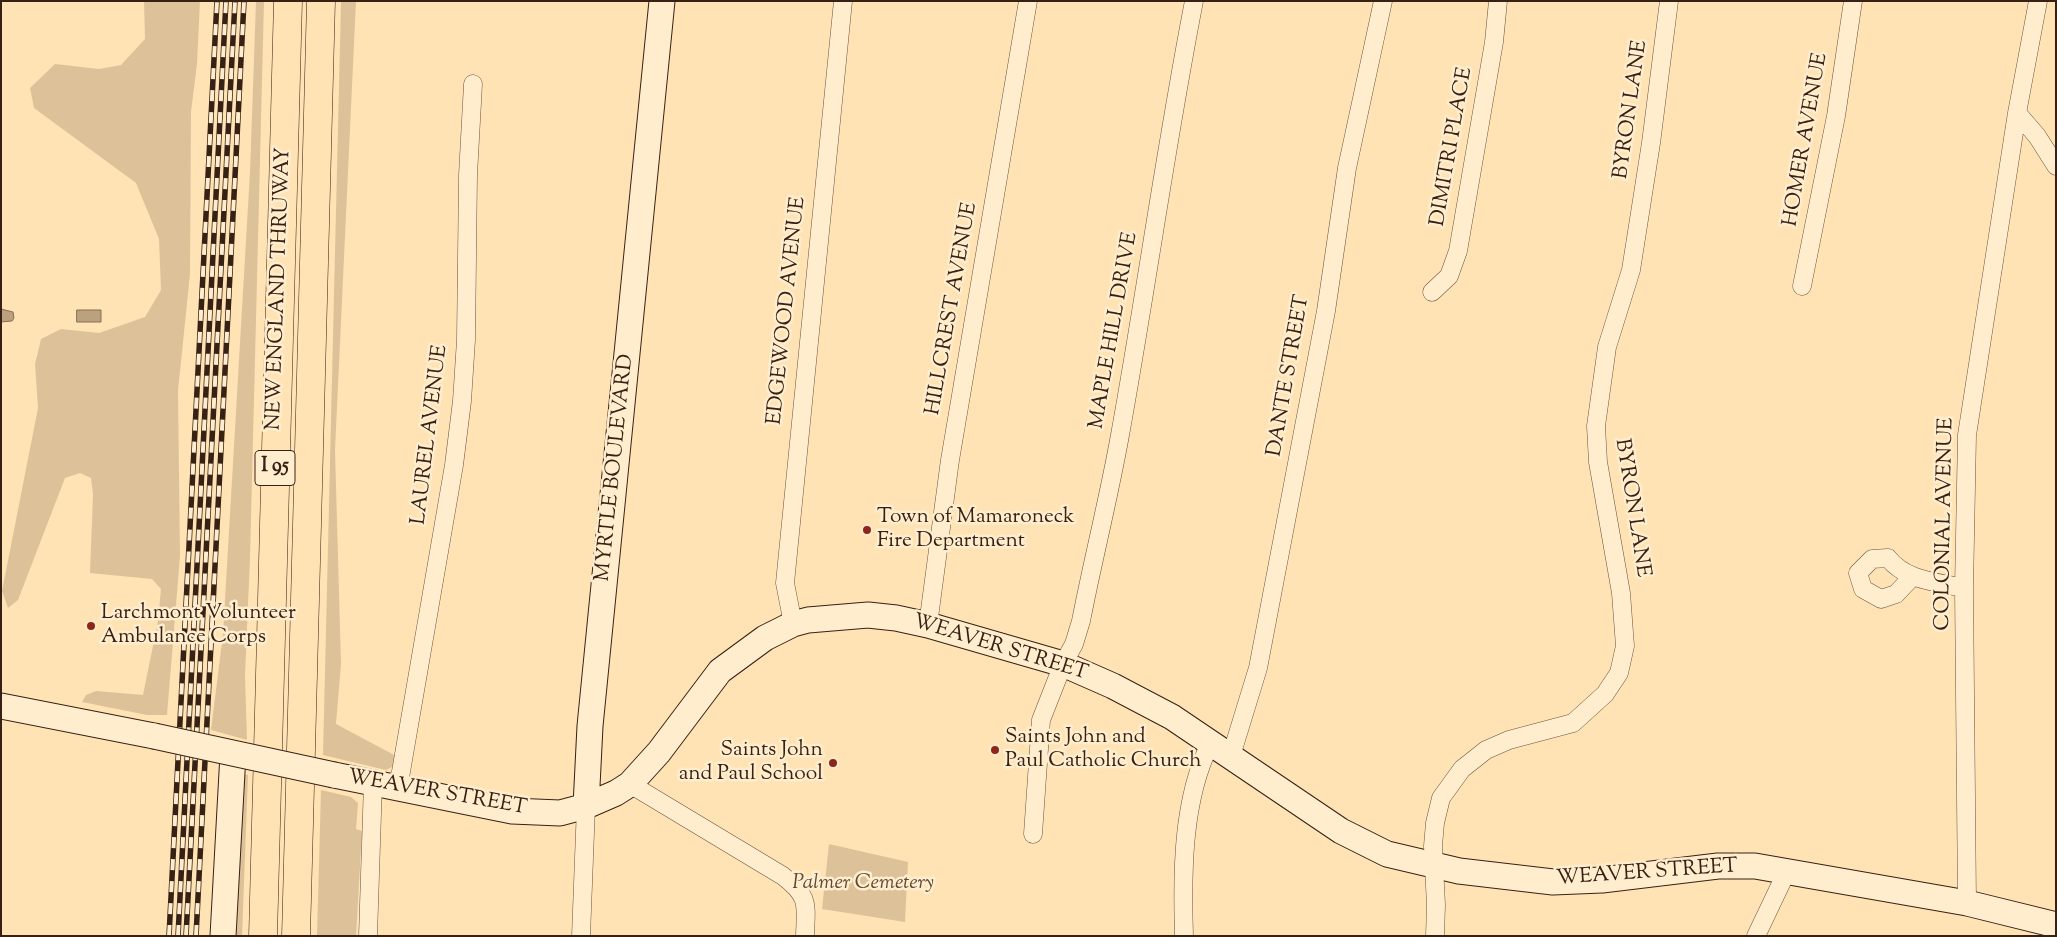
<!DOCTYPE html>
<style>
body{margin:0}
#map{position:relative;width:2057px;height:937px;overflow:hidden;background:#ffe3b4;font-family:"Sorts Mill Goudy",serif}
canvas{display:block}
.frame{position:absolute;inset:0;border:2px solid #372114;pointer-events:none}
</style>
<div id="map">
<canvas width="2057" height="937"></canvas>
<div class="frame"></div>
</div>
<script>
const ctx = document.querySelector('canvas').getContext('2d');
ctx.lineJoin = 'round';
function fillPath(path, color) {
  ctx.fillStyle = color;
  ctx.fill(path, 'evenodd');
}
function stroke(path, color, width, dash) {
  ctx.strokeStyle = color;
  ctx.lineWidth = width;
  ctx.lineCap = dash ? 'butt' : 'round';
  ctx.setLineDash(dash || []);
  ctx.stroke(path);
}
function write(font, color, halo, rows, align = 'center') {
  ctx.font = font + ' "Sorts Mill Goudy",serif';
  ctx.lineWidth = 5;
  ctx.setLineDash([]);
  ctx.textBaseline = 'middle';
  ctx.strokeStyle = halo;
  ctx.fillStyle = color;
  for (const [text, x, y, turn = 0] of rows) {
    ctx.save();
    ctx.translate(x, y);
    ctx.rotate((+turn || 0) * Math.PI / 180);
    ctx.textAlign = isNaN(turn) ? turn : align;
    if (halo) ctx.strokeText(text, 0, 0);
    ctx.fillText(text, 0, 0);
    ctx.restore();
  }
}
fillPath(new Path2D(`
 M 144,1 L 200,1 L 197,64 L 191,112 L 190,274 L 178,391 L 180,556 L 167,715 L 147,715 L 82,702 L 86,695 L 96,691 L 143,695 L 158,621 L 161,589 L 152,579 L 90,573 L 93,495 L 91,478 L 80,473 L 65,478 L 18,600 L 8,608 L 2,591 L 38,408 L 35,364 L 41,339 L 61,329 L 99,333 L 145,317 L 161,290 L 159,239 L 136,183 L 34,108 L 30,88 L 55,64 L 99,69 L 121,65 L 145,39 Z
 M 256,1 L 264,1 L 250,558 L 245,675 L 247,740 L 211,730 L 223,634 L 250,172 Z
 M 341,1 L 356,1 L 335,450 L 341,664 L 336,724 L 396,756 L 392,767 L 386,770 L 323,755 Z
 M 240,774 L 248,775 L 242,936 L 232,936 Z
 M 321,790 L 351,797 L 358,803 L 356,829 L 362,831 L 356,936 L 317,936 Z
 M 829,844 L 908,862 L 905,922 L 822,909 Z`), '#ddc299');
const water = new Path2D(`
 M 1,309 L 13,312 L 14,318 L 12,321 L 1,322 Z
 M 77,310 L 101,310 L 101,322 L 77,322 Z`);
fillPath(water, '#bba17e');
stroke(water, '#866e54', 1);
const street = new Path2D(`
 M 2017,113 L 2037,136 L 2056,166
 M 1802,286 L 1836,116 L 1853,1
 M 1432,292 L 1449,276 L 1458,251 L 1494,42 L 1498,1
 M 1913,576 L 1896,594 L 1881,599 L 1863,589 L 1858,573 L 1872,559 L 1888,558 C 1906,581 1937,582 1964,588
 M 793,624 L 785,583 L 843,1
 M 928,625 L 950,460 L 1028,1
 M 1231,756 L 1258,668 L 1326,311 L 1347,168 L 1383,1
 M 630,784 L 783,876 C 810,897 806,904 805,936
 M 398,789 L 454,465 L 462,401 L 466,340 L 468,175 L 473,84
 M 1033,834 L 1041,720 L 1063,664 L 1074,644 L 1081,621 C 1093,559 1109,497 1120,435 C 1146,291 1166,145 1194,1
 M 1967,903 L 1964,588 L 1967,435 L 2017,113 L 2038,1
 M 368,936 L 373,783
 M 581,936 L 586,806
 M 1184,936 C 1182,874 1182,800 1210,744
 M 1435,936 L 1436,905 L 1433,846 L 1435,823 L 1441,798 L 1462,769 L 1486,750 L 1509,740 L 1573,723 L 1605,694 L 1619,673 L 1625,646 L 1621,593 L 1598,462 L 1596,426 L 1607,347 L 1631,270 L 1651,143 L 1669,1
 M 1756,936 L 1787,871`);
const secondary = new Path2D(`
 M 1,706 L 154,736
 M 334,775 L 512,811 L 560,813 L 586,806 L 616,793 L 630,784 L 659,752 L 720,671 L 765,638 L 793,624 L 808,620 L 868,615 L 896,618 L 928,625 L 1063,664 L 1113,686 L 1172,717 L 1341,831 L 1387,854 L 1459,871 L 1553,882 L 1602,880 L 1718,866 L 1755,866 L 1967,903 L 2056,925
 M 586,806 L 590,726 L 662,1
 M 223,936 L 233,754`);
const highway = new Path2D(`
 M 263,936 L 288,1
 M 296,936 L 321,1`);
stroke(street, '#69523c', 19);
stroke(secondary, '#372114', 27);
stroke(highway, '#372114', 29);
stroke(street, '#ffedce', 18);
stroke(secondary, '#ffedce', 25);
stroke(highway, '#ffe3b4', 28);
const rail = new Path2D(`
 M 169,936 L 217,1
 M 178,936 L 226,1
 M 186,936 L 235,1
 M 196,936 L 244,1`);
stroke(rail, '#372114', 5.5);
stroke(rail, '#ffedce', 4, [11]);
const secondaryBridge = new Path2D(`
 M 154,736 L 334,775`);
stroke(secondaryBridge, '#372114', 27, []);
stroke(secondaryBridge, '#ffedce', 25);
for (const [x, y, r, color] of [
 [867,530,5,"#8f2418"],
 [91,626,5,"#8f2418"],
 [995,750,5,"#8f2418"],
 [833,763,5,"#8f2418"]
]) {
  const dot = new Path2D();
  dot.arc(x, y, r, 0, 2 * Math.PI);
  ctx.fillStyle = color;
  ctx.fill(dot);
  stroke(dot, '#ffedce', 2);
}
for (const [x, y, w] of [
 [275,468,40]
]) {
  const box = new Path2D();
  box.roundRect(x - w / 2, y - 17.5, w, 35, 4);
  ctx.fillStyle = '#ffedce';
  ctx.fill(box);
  stroke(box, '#372114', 1);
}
write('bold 20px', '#372114', null, [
 ["I 95",275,468]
]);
write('21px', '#372114', '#ffedce', [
 ["BYRON LANE",1632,110,-82],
 ["HOMER AVENUE",1807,140,-80],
 ["DIMITRI PLACE",1453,147,-80],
 ["NEW ENGLAND THRUWAY",280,289,-88],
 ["HILLCREST AVENUE",953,309,-80],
 ["EDGEWOOD AVENUE",788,311,-84],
 ["MAPLE HILL DRIVE",1115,331,-80],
 ["DANTE STREET",1290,376,-80],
 ["LAUREL AVENUE",431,435,-83],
 ["MYRTLE BOULEVARD",616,468,-84],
 ["BYRON LANE",1631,508,81],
 ["COLONIAL AVENUE",1946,524,-89],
 ["WEAVER STREET",1000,649,17],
 ["WEAVER STREET",437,794,10],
 ["WEAVER STREET",1647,874,-4]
]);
write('21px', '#372114', '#ffedce', [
 ["Town of Mamaroneck",877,518],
 ["Fire Department",877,542],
 ["Larchmont Volunteer",101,614],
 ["Ambulance Corps",101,638],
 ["Saints John and",1005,738],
 ["Paul Catholic Church",1005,762],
 ["Saints John",823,751,"right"],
 ["and Paul School",823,775,"right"]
], 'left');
write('italic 21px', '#604935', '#ffedce', [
 ["Palmer Cemetery",863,884]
]);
</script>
